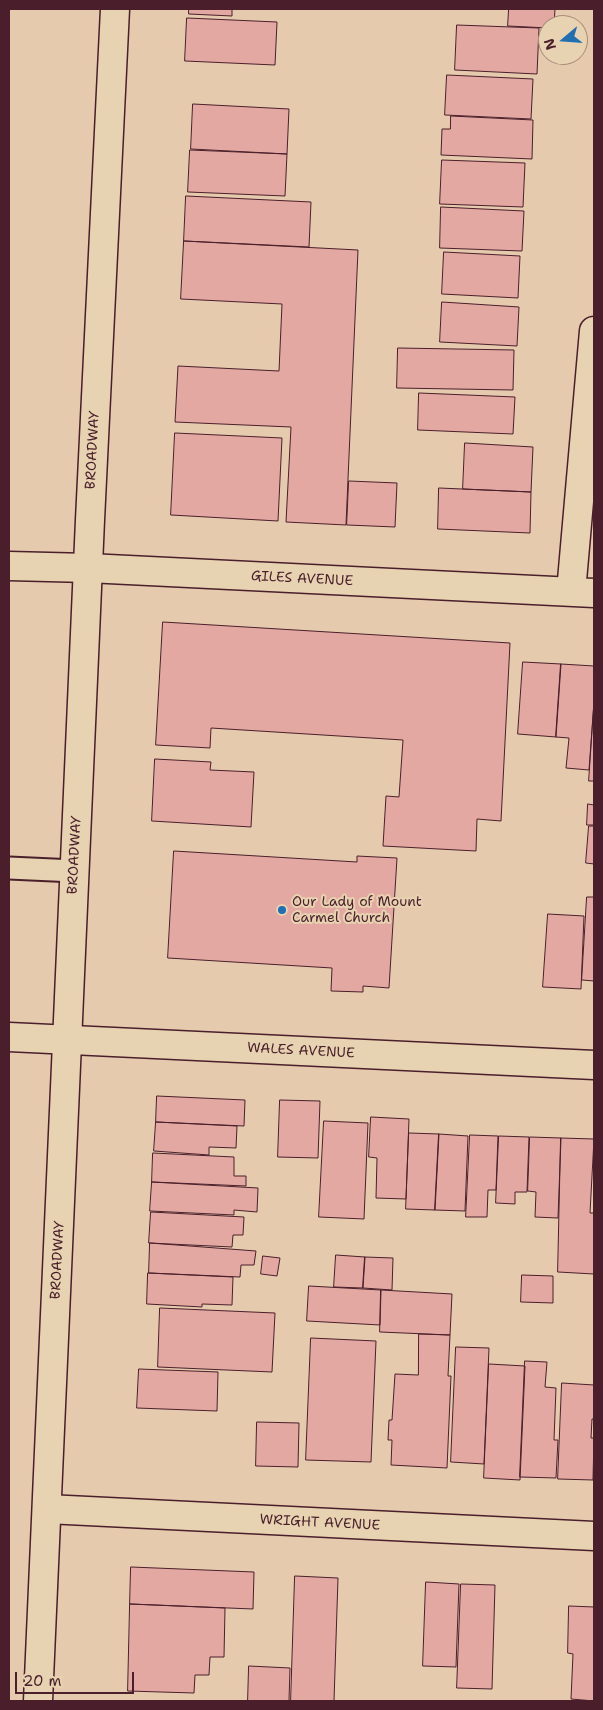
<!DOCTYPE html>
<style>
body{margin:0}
#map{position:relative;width:603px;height:1710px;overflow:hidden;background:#e6caae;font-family:"Shantell Sans",sans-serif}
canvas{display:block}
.frame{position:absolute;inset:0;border:10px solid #4a1f2b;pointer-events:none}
.north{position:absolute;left:538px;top:15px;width:50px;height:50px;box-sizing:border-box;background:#e7d3b1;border:1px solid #a88b7b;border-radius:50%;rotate:252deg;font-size:14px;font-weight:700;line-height:20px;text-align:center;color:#4a1f2b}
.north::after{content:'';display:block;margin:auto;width:18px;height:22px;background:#1f6fb2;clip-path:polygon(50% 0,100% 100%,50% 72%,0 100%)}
.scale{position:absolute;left:15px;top:1672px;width:119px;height:22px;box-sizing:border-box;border:2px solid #4a1f2b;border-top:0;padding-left:6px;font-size:15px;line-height:18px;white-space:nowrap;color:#4a1f2b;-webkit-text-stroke:4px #e7d3b1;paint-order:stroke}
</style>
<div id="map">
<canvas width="603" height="1710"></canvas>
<div class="frame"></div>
<div class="north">N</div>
<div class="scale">20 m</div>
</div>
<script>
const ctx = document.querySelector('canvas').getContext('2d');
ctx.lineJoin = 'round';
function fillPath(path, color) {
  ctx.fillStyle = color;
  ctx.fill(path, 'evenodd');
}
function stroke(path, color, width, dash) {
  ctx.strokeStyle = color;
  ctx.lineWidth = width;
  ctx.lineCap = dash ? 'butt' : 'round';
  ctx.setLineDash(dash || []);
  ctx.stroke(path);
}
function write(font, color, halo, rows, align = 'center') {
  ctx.font = font + ' "Shantell Sans",sans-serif';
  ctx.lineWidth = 4;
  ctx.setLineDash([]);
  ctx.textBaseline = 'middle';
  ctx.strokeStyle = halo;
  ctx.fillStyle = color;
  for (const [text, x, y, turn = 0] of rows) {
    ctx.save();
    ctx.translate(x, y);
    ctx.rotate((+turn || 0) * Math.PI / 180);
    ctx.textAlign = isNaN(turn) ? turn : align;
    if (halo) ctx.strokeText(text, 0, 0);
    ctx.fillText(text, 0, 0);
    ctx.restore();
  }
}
const building = new Path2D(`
 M 189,9 L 232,9 L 232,16 L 189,14 Z
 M 509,9 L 555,9 L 554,25 L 548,25 L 548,28 L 508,26 Z
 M 187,18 L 277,22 L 275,65 L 185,61 Z
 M 457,25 L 539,28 L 537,74 L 455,70 Z
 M 447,75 L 533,79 L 531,119 L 445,115 Z
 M 193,104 L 289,109 L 287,154 L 191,149 Z
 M 451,116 L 533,120 L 532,159 L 441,155 L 442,129 L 450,129 Z
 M 190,150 L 287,154 L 285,196 L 188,192 Z
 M 442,160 L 525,163 L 523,207 L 440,204 Z
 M 186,196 L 311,202 L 309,247 L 184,241 Z
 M 441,207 L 524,211 L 522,251 L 440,248 Z
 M 184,241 L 358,250 L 346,525 L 286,522 L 291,427 L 175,422 L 178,366 L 279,371 L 282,304 L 181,299 Z
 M 444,252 L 520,256 L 518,298 L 442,294 Z
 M 442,302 L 519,307 L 517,346 L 440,342 Z
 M 398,348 L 514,350 L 513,390 L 397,388 Z
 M 419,393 L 515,397 L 513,434 L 418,430 Z
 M 175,433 L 282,438 L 278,521 L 171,515 Z
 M 465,443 L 533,447 L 531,492 L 463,489 Z
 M 349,481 L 397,483 L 395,527 L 347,525 Z
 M 439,488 L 531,492 L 530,533 L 438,529 Z
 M 163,622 L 510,643 L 501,821 L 477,819 L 476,851 L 383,846 L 386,796 L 399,797 L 403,740 L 211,728 L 210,748 L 156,745 Z
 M 523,662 L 561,664 L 556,737 L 518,734 Z
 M 561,664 L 594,666 L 594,702 L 589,770 L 566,768 L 569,738 L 556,737 Z
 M 594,702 L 594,781 L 589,781 Z
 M 155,759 L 211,762 L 210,770 L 254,772 L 251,827 L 152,821 Z
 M 588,804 L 594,805 L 594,825 L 587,825 Z
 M 589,826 L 594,826 L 594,864 L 586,863 Z
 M 174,851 L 357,862 L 357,856 L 397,858 L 389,988 L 363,986 L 363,992 L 331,991 L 332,968 L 168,958 Z
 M 587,897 L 594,897 L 594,981 L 582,980 Z
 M 548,914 L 584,916 L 581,989 L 543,987 Z
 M 157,1096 L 245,1100 L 244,1126 L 156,1122 Z
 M 280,1100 L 320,1101 L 318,1158 L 278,1157 Z
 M 371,1117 L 409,1119 L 406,1199 L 376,1198 L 377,1158 L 369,1157 Z
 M 324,1121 L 368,1123 L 364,1219 L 319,1217 Z
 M 156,1122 L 237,1126 L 236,1148 L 209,1147 L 209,1155 L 154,1151 Z
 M 409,1133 L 439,1134 L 435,1210 L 406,1209 Z
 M 439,1134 L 468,1136 L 465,1211 L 435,1210 Z
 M 470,1135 L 498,1136 L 496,1190 L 488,1190 L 487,1217 L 466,1217 Z
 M 499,1136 L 529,1137 L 527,1192 L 515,1192 L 515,1204 L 496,1203 Z
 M 530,1137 L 561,1138 L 558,1218 L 535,1217 L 536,1192 L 528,1191 Z
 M 561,1138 L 594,1139 L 590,1213 L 594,1213 L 594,1274 L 558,1272 Z
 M 153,1153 L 234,1157 L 234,1176 L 246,1176 L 246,1186 L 152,1182 Z
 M 152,1182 L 258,1188 L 257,1212 L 234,1210 L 234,1215 L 150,1211 Z
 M 151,1212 L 244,1217 L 243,1235 L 233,1235 L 232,1247 L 149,1243 Z
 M 150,1243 L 256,1251 L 254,1265 L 241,1265 L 240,1277 L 149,1273 Z
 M 336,1255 L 365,1257 L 363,1288 L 334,1287 Z
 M 263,1256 L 280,1258 L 277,1276 L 261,1274 Z
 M 365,1257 L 393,1258 L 392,1290 L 363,1288 Z
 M 148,1273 L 233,1277 L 232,1305 L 202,1304 L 202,1307 L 147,1304 Z
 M 522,1275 L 553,1276 L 553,1303 L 521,1302 Z
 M 309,1286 L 381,1290 L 380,1325 L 307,1321 Z
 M 381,1290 L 452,1294 L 450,1335 L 380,1332 Z
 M 160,1308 L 275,1313 L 272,1372 L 158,1367 Z
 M 419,1334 L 450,1335 L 448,1376 L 451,1376 L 447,1468 L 391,1465 L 392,1440 L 388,1440 L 389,1420 L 392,1420 L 395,1374 L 418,1375 Z
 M 311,1338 L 376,1341 L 371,1462 L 306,1460 Z
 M 456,1347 L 489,1348 L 484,1464 L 451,1462 Z
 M 525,1361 L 547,1362 L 545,1387 L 556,1388 L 554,1440 L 558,1440 L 556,1478 L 520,1477 Z
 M 489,1364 L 525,1366 L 520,1480 L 484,1478 Z
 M 139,1369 L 218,1372 L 217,1411 L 137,1408 Z
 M 562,1383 L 594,1385 L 594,1419 L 592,1419 L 591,1438 L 594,1438 L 593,1480 L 558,1479 Z
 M 257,1422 L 299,1423 L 298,1467 L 256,1466 Z
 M 131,1567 L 254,1572 L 253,1609 L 130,1604 Z
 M 295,1576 L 338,1578 L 334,1701 L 291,1701 Z
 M 426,1582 L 459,1584 L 456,1667 L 423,1666 Z
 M 461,1584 L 495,1585 L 492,1689 L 457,1688 Z
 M 130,1604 L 225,1608 L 224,1657 L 210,1657 L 209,1675 L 195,1675 L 194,1693 L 128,1691 Z
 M 569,1606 L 594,1607 L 594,1701 L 571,1699 L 573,1654 L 568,1653 Z
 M 249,1666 L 290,1668 L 289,1701 L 248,1701 Z`);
fillPath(building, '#e3a8a1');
stroke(building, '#4a1f2b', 1);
const lane = new Path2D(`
 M 9,868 L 75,871`);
const street = new Path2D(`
 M 9,566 L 88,568 L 594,593
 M 571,592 L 594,331
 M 9,1037 L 594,1065
 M 47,1509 L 594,1536`);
const secondary = new Path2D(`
 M 38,1701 L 90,520 L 115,9`);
stroke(lane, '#4a1f2b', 25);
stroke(street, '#4a1f2b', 31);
stroke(secondary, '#4a1f2b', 31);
stroke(lane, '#e7d3b1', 21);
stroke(street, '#e7d3b1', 28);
stroke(secondary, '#e7d3b1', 28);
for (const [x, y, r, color] of [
 [282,910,5,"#1f6fb2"]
]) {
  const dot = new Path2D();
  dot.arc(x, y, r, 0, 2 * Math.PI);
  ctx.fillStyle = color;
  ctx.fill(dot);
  stroke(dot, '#e7d3b1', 2);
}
write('14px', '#4a1f2b', '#e7d3b1', [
 ["BROADWAY",93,450,-87],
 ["GILES AVENUE",302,579,3],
 ["BROADWAY",75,855,-87],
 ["WALES AVENUE",301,1051,3],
 ["BROADWAY",58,1260,-87],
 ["WRIGHT AVENUE",320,1523,3]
]);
write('14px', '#4a1f2b', '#e7d3b1', [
 ["Our Lady of Mount",292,902],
 ["Carmel Church",292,918]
], 'left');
</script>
